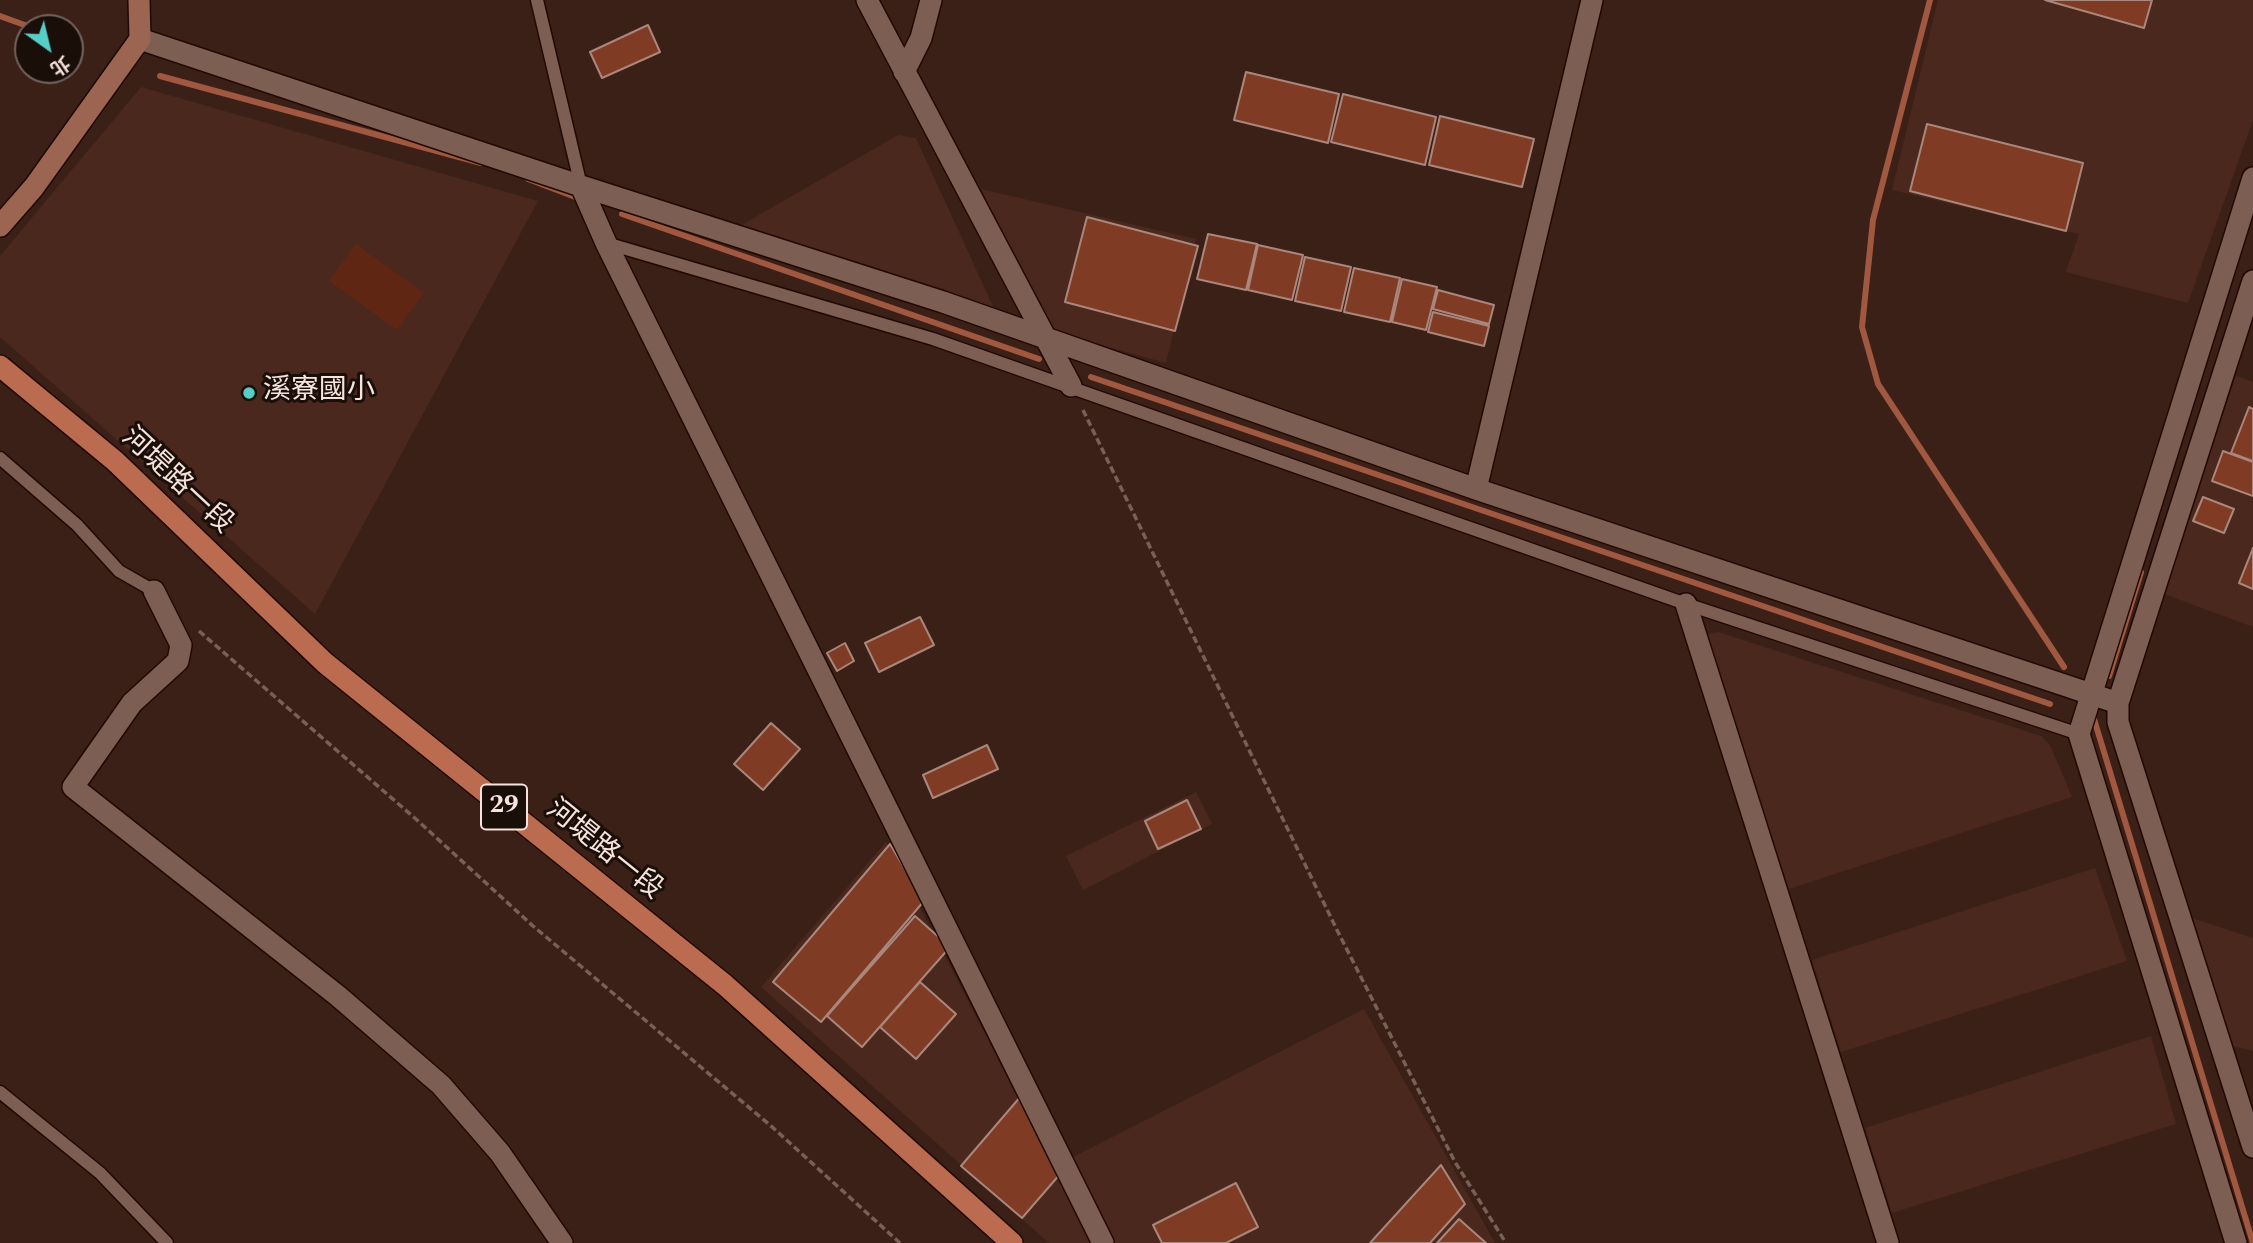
<!DOCTYPE html>
<meta charset="utf-8">
<style>
body{margin:0}
#map{position:relative;width:2253px;height:1243px;overflow:hidden;background:#3b2017;font-family:Spectral,"Noto Sans TC",serif}
canvas{display:block}
.north{position:absolute;left:14px;top:14px;width:70px;height:70px;box-sizing:border-box;background:#1a0e09;border:2px solid #72635e;border-radius:50%;rotate:146deg;font-size:19px;font-weight:700;line-height:28px;text-align:center;color:#f7e3dd}
.north::after{content:'';display:block;margin:auto;width:24px;height:32px;background:#55cec6;clip-path:polygon(50% 0,100% 100%,50% 72%,0 100%)}
</style>
<div id="map">
<canvas width="2253" height="1243"></canvas>
<div class="north">北</div>
</div>
<script>
const ctx = document.querySelector('canvas').getContext('2d');
ctx.lineJoin = 'round';
function fillPath(path, color) {
  ctx.fillStyle = color;
  ctx.fill(path, 'evenodd');
}
function stroke(path, color, width, dash) {
  ctx.strokeStyle = color;
  ctx.lineWidth = width;
  ctx.lineCap = dash ? 'butt' : 'round';
  ctx.setLineDash(dash || []);
  ctx.stroke(path);
}
function write(font, color, halo, rows, align = 'center') {
  ctx.font = font + ' Spectral,"Noto Sans TC",serif';
  ctx.lineWidth = 6;
  ctx.setLineDash([]);
  ctx.textBaseline = 'middle';
  ctx.strokeStyle = halo;
  ctx.fillStyle = color;
  for (const [text, x, y, turn = 0] of rows) {
    ctx.save();
    ctx.translate(x, y);
    ctx.rotate((+turn || 0) * Math.PI / 180);
    ctx.textAlign = isNaN(turn) ? turn : align;
    if (halo) ctx.strokeText(text, 0, 0);
    ctx.fillText(text, 0, 0);
    ctx.restore();
  }
}
fillPath(new Path2D(`
 M 1938,0 L 2253,0 L 2253,120 L 2188,303 L 2066,272 L 2079,234 L 1892,190 Z
 M 141,87 L 538,201 L 315,614 L 0,337 L 0,256 Z
 M 898,135 L 916,138 L 997,315 L 738,227 Z
 M 981,189 L 1196,239 L 1166,363 L 1050,331 Z
 M 2236,376 L 2253,382 L 2253,627 L 2159,592 Z
 M 1718,632 L 2041,736 L 2050,745 L 2072,797 L 1789,889 L 1704,635 Z
 M 1196,792 L 1212,824 L 1083,890 L 1066,856 Z
 M 886,842 L 1093,1243 L 1049,1243 L 761,987 Z
 M 2095,868 L 2127,961 L 1841,1052 L 1812,960 Z
 M 2186,916 L 2253,938 L 2253,1051 L 2225,1044 Z
 M 1364,1009 L 1495,1243 L 1110,1243 L 1071,1158 Z
 M 2151,1036 L 2176,1124 L 1892,1213 L 1865,1128 Z`), '#4a281d');
fillPath(new Path2D(`
 M 356,244 L 424,293 L 397,330 L 329,281 Z`), '#5f2713');
stroke(new Path2D(`
 M 1930,0 L 1873,220 L 1862,327 L 1878,384 L 2064,667
 M 0,16 L 33,28
 M 160,76 L 481,163
 M 528,179 L 578,198
 M 622,214 L 1039,359
 M 1091,377 L 2050,704
 M 2109,676 L 2141,572
 M 2094,719 L 2253,1243`), '#a05840', 6);
const building = new Path2D(`
 M 2045,0 L 2152,0 L 2144,28 Z
 M 648,25 L 660,52 L 602,78 L 590,52 Z
 M 1246,72 L 1339,94 L 1328,143 L 1234,120 Z
 M 1343,94 L 1436,117 L 1425,165 L 1331,142 Z
 M 1440,116 L 1534,139 L 1522,187 L 1429,165 Z
 M 1927,124 L 2083,163 L 2066,231 L 1910,191 Z
 M 1087,217 L 1198,246 L 1175,331 L 1065,302 Z
 M 1208,234 L 1257,244 L 1246,290 L 1197,279 Z
 M 1258,245 L 1303,255 L 1292,300 L 1248,290 Z
 M 1305,257 L 1351,267 L 1341,311 L 1295,301 Z
 M 1354,268 L 1400,278 L 1390,322 L 1344,312 Z
 M 1402,279 L 1437,287 L 1426,330 L 1392,322 Z
 M 1438,290 L 1494,305 L 1489,324 L 1433,309 Z
 M 1433,312 L 1489,326 L 1484,346 L 1428,332 Z
 M 2249,407 L 2253,409 L 2253,461 L 2231,453 Z
 M 2223,451 L 2253,462 L 2253,496 L 2212,481 Z
 M 2203,497 L 2234,509 L 2224,533 L 2193,521 Z
 M 2253,548 L 2253,589 L 2239,583 Z
 M 920,617 L 934,645 L 879,672 L 865,643 Z
 M 845,643 L 854,661 L 837,671 L 827,653 Z
 M 771,723 L 800,749 L 763,790 L 734,764 Z
 M 987,745 L 998,769 L 933,798 L 923,775 Z
 M 1187,800 L 1201,829 L 1158,849 L 1145,821 Z
 M 890,844 L 924,901 L 821,1022 L 773,982 Z
 M 915,916 L 950,947 L 862,1047 L 827,1016 Z
 M 920,982 L 956,1014 L 916,1059 L 880,1027 Z
 M 1021,1096 L 1061,1173 L 1022,1218 L 961,1166 Z
 M 1441,1165 L 1465,1204 L 1430,1243 L 1370,1243 Z
 M 1236,1183 L 1258,1227 L 1226,1243 L 1162,1243 L 1153,1225 Z
 M 1459,1219 L 1486,1243 L 1437,1243 Z`);
fillPath(building, '#803b24');
stroke(building, '#aa877c', 2);
const lane = new Path2D(`
 M 537,0 L 581,186
 M 606,243 L 933,339 L 1686,604 L 2079,734
 M 0,458 L 77,525 L 119,571 L 154,591
 M 0,1092 L 100,1173 L 167,1243`);
const street = new Path2D(`
 M 867,0 L 1071,386
 M 140,39 L 581,186 L 943,302 L 1476,489 L 2118,703
 M 904,72 L 921,38 L 931,0
 M 581,186 L 606,243 L 1103,1243
 M 2253,281 L 2118,703 L 2118,722 L 2253,1147
 M 1476,489 L 1592,0
 M 154,591 L 181,645 L 178,661 L 132,703 L 73,787 L 338,996 L 441,1085 L 500,1153 L 562,1243
 M 1686,604 L 1888,1243
 M 2236,1243 L 2079,734 L 2253,178`);
const secondary = new Path2D(`
 M 0,226 L 34,187 L 140,39 L 139,0`);
const primary = new Path2D(`
 M 0,366 L 115,461 L 325,663 L 725,985 L 1012,1243`);
stroke(lane, '#210903', 15);
stroke(street, '#210903', 24);
stroke(secondary, '#210903', 24);
stroke(primary, '#210903', 24);
stroke(new Path2D(`
 M 1083,410 L 1338,932 L 1455,1162 L 1506,1243
 M 199,631 L 417,820 L 533,926 L 770,1125 L 900,1243`), '#786057', 3.5, [7, 3.5]);
stroke(lane, '#7d5e53', 12);
stroke(street, '#7d5e53', 21);
stroke(secondary, '#9c6552', 21);
stroke(primary, '#bb6c50', 21);
for (const [x, y, r, color] of [
 [249,393,7,"#55cec6"]
]) {
  const dot = new Path2D();
  dot.arc(x, y, r, 0, 2 * Math.PI);
  ctx.fillStyle = color;
  ctx.fill(dot);
  stroke(dot, '#1a0e09', 2.5);
}
for (const [x, y, w] of [
 [504,807,46]
]) {
  const box = new Path2D();
  box.roundRect(x - w / 2, y - 22.5, w, 45, 5);
  ctx.fillStyle = '#1a0e09';
  ctx.fill(box);
  stroke(box, '#f7e3dd', 2);
}
write('bold 26px', '#f7e3dd', null, [
 ["29",504,807]
]);
write('28px', '#f7e3dd', '#1a0e09', [
 ["溪寮國小",263,393]
], 'left');
write('28px', '#f7e3dd', '#1a0e09', [
 ["河堤路一段",176,482,43],
 ["河堤路一段",603,851,39]
]);
</script>
